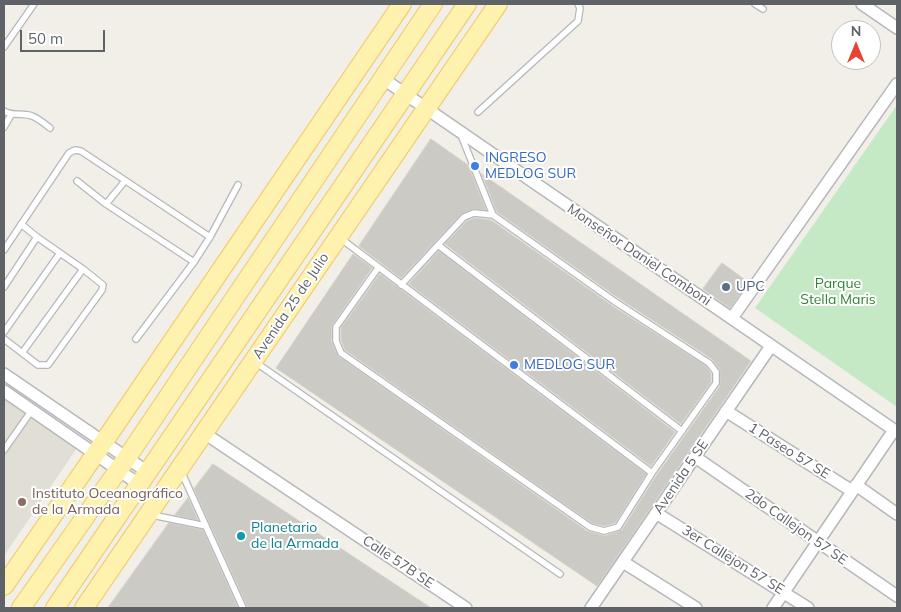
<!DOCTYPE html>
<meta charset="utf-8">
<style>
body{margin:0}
#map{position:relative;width:901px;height:612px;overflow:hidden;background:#f1efe8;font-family:Mulish,sans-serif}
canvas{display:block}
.frame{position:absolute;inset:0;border:5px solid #5f6368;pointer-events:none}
.north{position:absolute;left:831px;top:20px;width:50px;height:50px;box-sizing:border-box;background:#fff;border:1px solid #bfc1c3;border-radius:50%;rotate:0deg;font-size:14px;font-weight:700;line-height:20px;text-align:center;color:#5f6368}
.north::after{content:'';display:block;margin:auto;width:18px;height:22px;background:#ea4335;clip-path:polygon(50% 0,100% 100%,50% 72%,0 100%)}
.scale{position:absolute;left:20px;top:30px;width:85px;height:22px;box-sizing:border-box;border:2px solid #5f6368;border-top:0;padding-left:6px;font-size:15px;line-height:18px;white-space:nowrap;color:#5f6368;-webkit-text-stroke:4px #fff;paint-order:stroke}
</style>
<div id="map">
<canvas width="901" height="612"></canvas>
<div class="frame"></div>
<div class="north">N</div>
<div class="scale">50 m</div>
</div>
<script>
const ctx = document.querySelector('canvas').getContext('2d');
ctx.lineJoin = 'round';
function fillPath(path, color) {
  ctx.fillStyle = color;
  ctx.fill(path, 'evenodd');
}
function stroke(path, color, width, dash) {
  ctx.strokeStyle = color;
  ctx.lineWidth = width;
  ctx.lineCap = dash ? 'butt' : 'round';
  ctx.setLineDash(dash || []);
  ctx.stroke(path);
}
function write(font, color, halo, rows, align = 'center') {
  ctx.font = font + ' Mulish,sans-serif';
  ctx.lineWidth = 4;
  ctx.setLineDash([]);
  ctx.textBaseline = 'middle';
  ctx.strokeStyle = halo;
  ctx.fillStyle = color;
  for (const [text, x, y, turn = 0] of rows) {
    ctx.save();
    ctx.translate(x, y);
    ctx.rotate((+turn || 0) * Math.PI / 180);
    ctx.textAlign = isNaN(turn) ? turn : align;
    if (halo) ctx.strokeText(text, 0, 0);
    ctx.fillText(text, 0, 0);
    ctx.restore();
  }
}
fillPath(new Path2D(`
 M 4,399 L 77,448 L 4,556 Z`), '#e1ded6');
fillPath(new Path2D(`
 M 897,105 L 897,407 L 755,308 Z`), '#c5e8c5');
const building = new Path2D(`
 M 431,139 L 468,165 L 486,210 L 473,209 L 461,214 L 401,278 L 359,246 Z
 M 482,174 L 751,361 L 597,586 L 276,368 L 353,254 L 372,268 L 332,325 L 331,341 L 338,356 L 587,531 L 605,536 L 622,530 L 656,476 L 720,386 L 720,370 L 712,359 L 617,297 L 497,212 Z
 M 475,218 L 491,220 L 611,305 L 706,366 L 711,374 L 711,382 L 681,424 L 445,244 L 467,221 Z
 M 439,251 L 675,432 L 651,466 L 409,284 Z
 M 722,263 L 748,282 L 730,308 L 703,289 Z
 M 380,274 L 646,474 L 615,523 L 604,526 L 592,523 L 345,350 L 341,340 L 341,328 Z
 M 213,464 L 431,608 L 248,608 L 194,489 Z
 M 188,498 L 198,520 L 175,515 Z
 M 169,523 L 203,530 L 238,608 L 108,608 Z`);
fillPath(building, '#cccac5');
stroke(building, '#d6d1c6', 1);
const service = new Path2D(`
 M 755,4 L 763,9
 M 4,47 L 34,4
 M 4,111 C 14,117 22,112 32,116 C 38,118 45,124 50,128
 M 478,112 L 578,21 L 580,8 L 578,4
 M 4,127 L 11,115
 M 461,135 L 493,215
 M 77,181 L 106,204 L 194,262
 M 106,204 L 125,181
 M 340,238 L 652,473
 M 438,245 L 682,431
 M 4,250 L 69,153 L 75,150 L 81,151 L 210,237 L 238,185
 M 378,268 L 336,327 L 336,341 L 341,353 L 590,527 L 604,531 L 618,527 L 652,473 L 716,383 L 716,372 L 709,363 L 614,301 L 493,215 L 474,213 L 464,217 L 401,285
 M 4,287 L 37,237
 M 4,332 L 60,253
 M 4,339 L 38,365 L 48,365 L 102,290 L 103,285 L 83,269 L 37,237 L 21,224
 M 136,339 L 194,262 L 210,237
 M 22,353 L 83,269
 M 255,362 L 560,574
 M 4,450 L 32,410
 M 181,471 L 243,608
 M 152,515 L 206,526`);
const minor = new Path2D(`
 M 862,4 L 897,28
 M 382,78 L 897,432
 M 732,318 L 897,84
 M 4,374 L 149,473
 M 4,391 L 140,485
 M 726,411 L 852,491
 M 204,433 L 466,608
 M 695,457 L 897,596
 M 856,485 L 897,514
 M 656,513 L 808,608
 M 623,562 L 696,608
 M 591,608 L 771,346
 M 773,608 L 894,430`);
const primary = new Path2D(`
 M 4,586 L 103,443 L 402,4
 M 21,608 L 126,459 L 433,4
 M 55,608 L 467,4
 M 84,608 L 498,4`);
stroke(service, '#b5b8bc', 8);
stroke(minor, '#b5b8bc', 14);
stroke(primary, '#f2c960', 20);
stroke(service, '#fff', 5.5);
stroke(minor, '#fff', 11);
stroke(primary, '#fff2af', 18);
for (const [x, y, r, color] of [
 [475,166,5,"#3f7fe0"],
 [726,287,5,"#5c6f8a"],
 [514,365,5,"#3f7fe0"],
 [22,502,5,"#8d6e63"],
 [241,536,5,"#0f9aa8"]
]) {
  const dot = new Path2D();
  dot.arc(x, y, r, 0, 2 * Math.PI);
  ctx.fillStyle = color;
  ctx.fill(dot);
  stroke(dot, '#fff', 2);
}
write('14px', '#366cbe', '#fff', [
 ["INGRESO",485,158],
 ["MEDLOG SUR",485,174],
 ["MEDLOG SUR",524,365]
], 'left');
write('14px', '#5f6368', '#fff', [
 ["Monseñor Daniel Comboni",639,255,34],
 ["Avenida 25 de Julio",291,306,-56],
 ["1 Paseo 57 SE",789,451,32],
 ["Avenida 5 SE",681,477,-56],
 ["2do Callejon 57 SE",796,527,35],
 ["3er Callejon 57 SE",733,560,32],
 ["Calle 57B SE",398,562,34]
]);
write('14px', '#348238', '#fff', [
 ["Parque",838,284],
 ["Stella Maris",838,300]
]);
write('14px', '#4e5e75', '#fff', [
 ["UPC",736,287]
], 'left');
write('14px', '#785e54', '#fff', [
 ["Instituto Oceanográfico",32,494],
 ["de la Armada",32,510]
], 'left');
write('14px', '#0d838f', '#fff', [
 ["Planetario",251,528],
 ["de la Armada",251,544]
], 'left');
</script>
